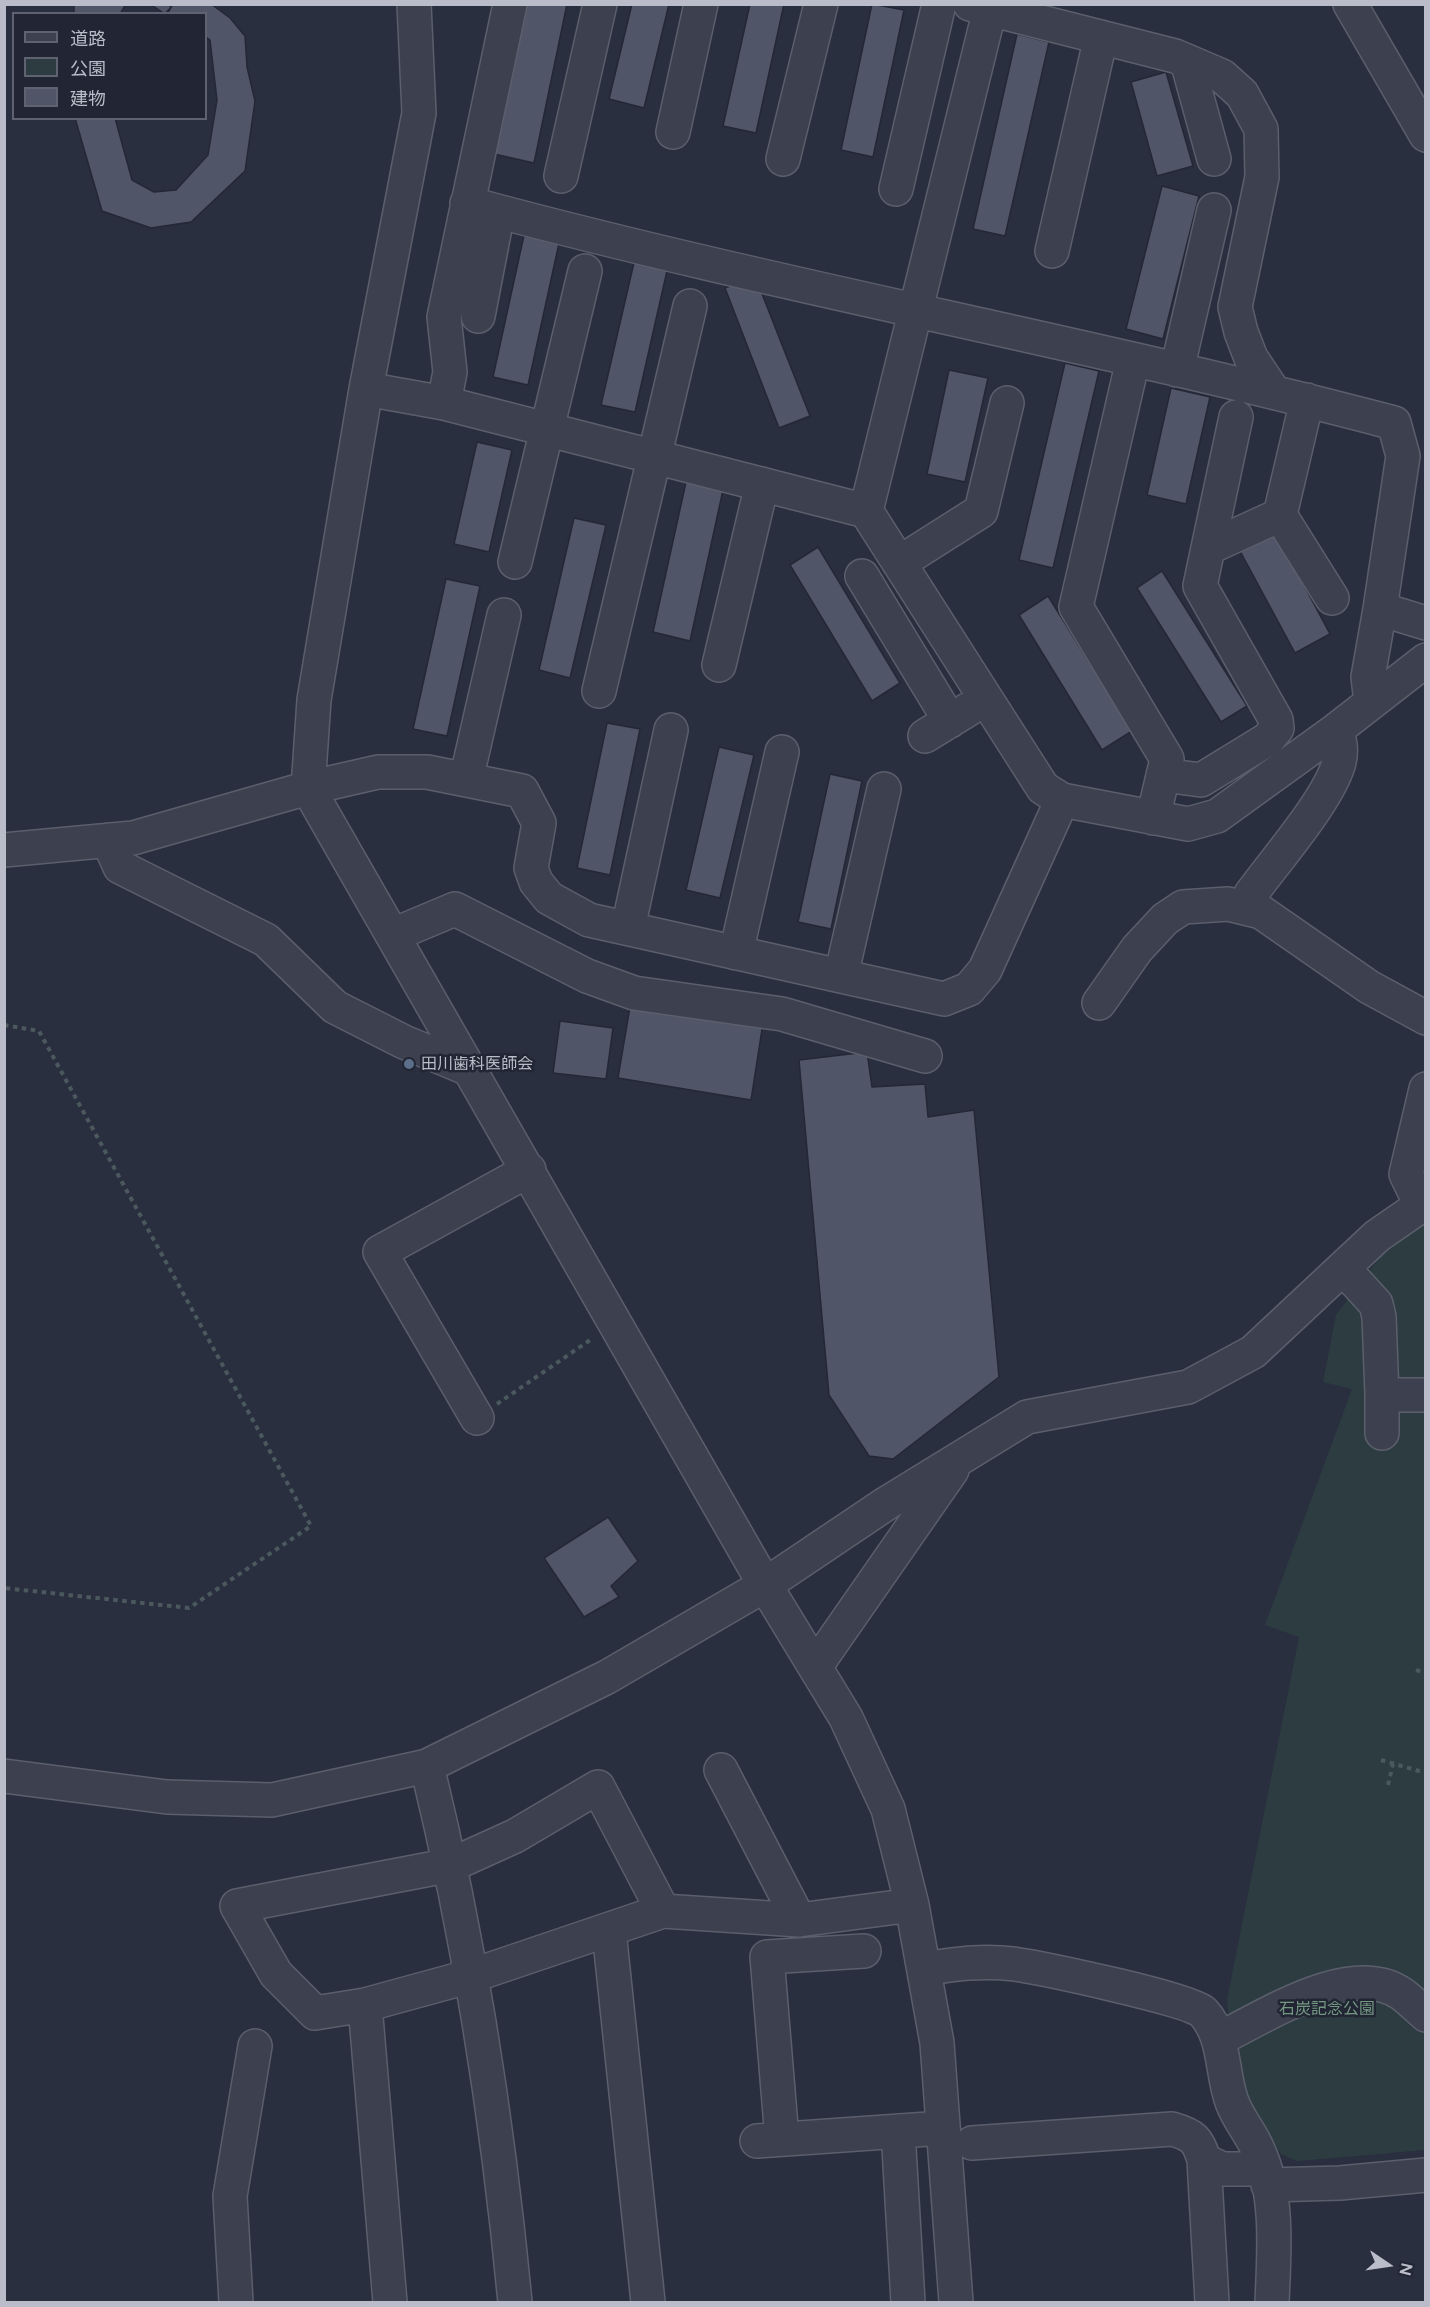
<!DOCTYPE html>
<meta charset="utf-8">
<style>
body{margin:0}
#map{position:relative;width:1430px;height:2307px;overflow:hidden;background:#292f3f;font-family:Figtree,"Noto Sans JP",sans-serif}
canvas{display:block}
.frame{position:absolute;inset:0;border:6px solid #babdc9;pointer-events:none}
.legend{position:absolute;left:12px;top:12px;width:195px;height:108px;box-sizing:border-box;background:#222634;border:2px solid #5f6270;margin:0;padding:8px 10px;list-style:none;font-size:18px;color:#babdc9}
.legend li{display:flex;align-items:center;gap:12px;height:30px}
.legend b{width:30px;border:2px solid #5f6270}
.north{position:absolute;left:1358px;top:2235px;width:60px;height:60px;-webkit-text-stroke:4px #222634;paint-order:stroke;rotate:103deg;font-size:16px;font-weight:700;line-height:24px;text-align:center;color:#babdc9}
.north::after{content:'';display:block;margin:auto;width:21px;height:27px;background:#babdc9;clip-path:polygon(50% 0,100% 100%,50% 72%,0 100%)}
</style>
<div id="map">
<canvas width="1430" height="2307"></canvas>
<div class="frame"></div>
<ul class="legend">
<li><b style="height:8px;background:#3d414f"></b>道路</li>
<li><b style="height:16px;background:#2c3c41"></b>公園</li>
<li><b style="height:16px;background:#505567"></b>建物</li>
</ul>
<div class="north">N</div>
</div>
<script>
const ctx = document.querySelector('canvas').getContext('2d');
ctx.lineJoin = 'round';
function fillPath(path, color) {
  ctx.fillStyle = color;
  ctx.fill(path, 'evenodd');
}
function stroke(path, color, width, dash) {
  ctx.strokeStyle = color;
  ctx.lineWidth = width;
  ctx.lineCap = dash ? 'butt' : 'round';
  ctx.setLineDash(dash || []);
  ctx.stroke(path);
}
function write(font, color, halo, rows, align = 'center') {
  ctx.font = font + ' Figtree,"Noto Sans JP",sans-serif';
  ctx.lineWidth = 5;
  ctx.setLineDash([]);
  ctx.textBaseline = 'middle';
  ctx.strokeStyle = halo;
  ctx.fillStyle = color;
  for (const [text, x, y, turn = 0] of rows) {
    ctx.save();
    ctx.translate(x, y);
    ctx.rotate((+turn || 0) * Math.PI / 180);
    ctx.textAlign = isNaN(turn) ? turn : align;
    if (halo) ctx.strokeText(text, 0, 0);
    ctx.fillText(text, 0, 0);
    ctx.restore();
  }
}
fillPath(new Path2D(`
 M 1425,1218 L 1425,2150 L 1297,2161 L 1281,2154 L 1248,2102 L 1234,2066 L 1227,2000 L 1299,1637 L 1265,1625 L 1352,1389 L 1323,1382 L 1336,1315 L 1389,1245 Z`), '#2c3c41');
const building = new Path2D(`
 M 74,4 L 126,4 L 120,14 L 74,14 Z
 M 150,4 L 168,4 L 171,7 L 165,14 Z
 M 173,4 L 211,4 L 230,18 L 245,36 L 247,67 L 255,101 L 245,171 L 191,222 L 151,228 L 102,211 L 75,118 L 115,118 L 132,180 L 154,192 L 176,190 L 208,155 L 217,100 L 210,40 L 206,37 L 206,14 L 167,14 Z
 M 525,4 L 567,4 L 534,163 L 494,154 Z
 M 632,4 L 669,4 L 644,108 L 609,99 Z
 M 750,4 L 784,4 L 756,133 L 723,126 Z
 M 872,4 L 904,10 L 873,157 L 841,150 Z
 M 1017,34 L 1049,42 L 1005,236 L 973,229 Z
 M 1166,72 L 1193,166 L 1157,176 L 1131,82 Z
 M 1162,186 L 1199,196 L 1163,339 L 1126,329 Z
 M 526,226 L 561,234 L 528,385 L 493,377 Z
 M 636,254 L 669,262 L 635,412 L 601,405 Z
 M 755,276 L 810,416 L 779,428 L 725,288 Z
 M 1065,363 L 1099,371 L 1053,568 L 1019,560 Z
 M 949,370 L 988,378 L 965,482 L 927,474 Z
 M 1171,388 L 1210,397 L 1186,504 L 1147,495 Z
 M 477,442 L 512,450 L 489,552 L 454,544 Z
 M 686,482 L 723,490 L 690,641 L 653,632 Z
 M 574,518 L 606,525 L 570,678 L 539,670 Z
 M 1276,533 L 1330,634 L 1295,653 L 1240,551 Z
 M 818,547 L 900,683 L 872,701 L 790,565 Z
 M 1162,571 L 1247,706 L 1221,722 L 1137,588 Z
 M 446,579 L 480,586 L 447,736 L 413,729 Z
 M 1048,596 L 1132,731 L 1102,750 L 1019,615 Z
 M 607,723 L 640,729 L 610,875 L 577,868 Z
 M 719,747 L 754,755 L 720,898 L 686,890 Z
 M 830,774 L 862,781 L 831,929 L 798,922 Z
 M 631,1001 L 763,1023 L 751,1100 L 618,1078 Z
 M 560,1021 L 613,1028 L 606,1079 L 553,1073 Z
 M 867,1052 L 872,1087 L 925,1084 L 928,1117 L 974,1110 L 999,1377 L 893,1459 L 869,1456 L 829,1395 L 799,1060 Z
 M 608,1517 L 638,1561 L 611,1586 L 619,1597 L 584,1617 L 544,1558 Z`);
fillPath(building, '#505567');
stroke(building, '#242836', 1.5);
const minor = new Path2D(`
 M 414,4 L 419,113 L 366,389 L 314,700 L 308,788 L 765,1585 L 846,1718 L 888,1809 L 912,1905 L 937,2043 L 956,2302
 M 970,4 L 1175,56 L 1222,76 L 1242,94 L 1261,129 L 1262,177 L 1235,307 L 1241,332 L 1251,358 L 1273,391
 M 1350,4 L 1426,135
 M 1187,61 L 1214,159
 M 673,132 L 701,4
 M 783,159 L 821,4
 M 561,176 L 600,4
 M 896,189 L 939,4
 M 467,203 C 773,286 1087,342 1394,423 L 1403,456 L 1380,609 L 1426,623
 M 1052,251 L 1101,37
 M 478,316 L 498,212
 M 1133,360 L 1076,607 L 1167,759 L 1153,818
 M 1177,370 L 1214,210
 M 366,389 L 444,403 L 866,511 L 1043,788 L 1062,800 L 1188,824 L 1217,816 L 1336,730 L 1426,660
 M 1307,400 L 1280,515 L 1332,598
 M 444,403 L 450,372 L 444,317 L 510,4
 M 1236,417 L 1208,548 L 1280,515
 M 866,511 L 990,9
 M 515,562 L 585,271
 M 899,563 L 981,511 L 1007,403
 M 862,576 L 950,721
 M 719,665 L 762,484
 M 599,691 L 690,306
 M 1371,702 L 1368,677 L 1380,609
 M 925,736 L 969,709
 M 1163,775 L 1201,780 L 1268,739 L 1277,728 L 1276,720 L 1200,586 L 1208,548
 M 466,780 L 504,615
 M 108,840 L 120,867 L 266,940 L 335,1007 L 404,1042 L 471,1070
 M 4,850 L 133,838 L 308,788 L 378,772 L 427,772 L 522,791 L 539,823 L 531,868 L 536,882 L 549,898 L 589,920 L 944,999 L 969,989 L 985,970 L 1062,800
 M 1246,906 L 1251,894 C 1275,861 1330,798 1339,762 C 1342,750 1340,741 1336,730
 M 628,928 L 671,730
 M 393,935 L 455,909 L 587,976 L 634,993 L 782,1014 L 925,1056
 M 736,953 L 782,752
 M 841,976 L 884,789
 M 1099,1003 L 1137,949 L 1165,919 L 1183,907 L 1228,904 L 1261,912 L 1369,987 L 1426,1018
 M 1421,1205 L 1406,1174 L 1426,1089
 M 1343,1268 L 1376,1304 L 1379,1317 L 1382,1395 L 1426,1395
 M 1382,1395 L 1382,1433
 M 477,1418 L 380,1252 L 529,1170
 M 815,1667 L 952,1470
 M 427,1766 C 470,1942 498,2123 515,2302
 M 721,1770 L 799,1920
 M 4,1776 L 167,1797 L 272,1800 L 427,1766 L 607,1677 L 765,1585 L 887,1503 L 1027,1417 L 1188,1387 L 1253,1352 L 1377,1236 L 1426,1202
 M 609,1931 L 648,2302
 M 924,1969 C 954,1964 983,1960 1014,1964 C 1041,1968 1190,1999 1203,2012 C 1226,2037 1221,2072 1232,2102 C 1238,2119 1251,2133 1258,2150 C 1279,2194 1274,2255 1272,2302
 M 365,2005 L 315,2013 L 276,1974 L 237,1906 L 451,1865 L 515,1836 L 598,1787 L 663,1911
 M 1219,2039 C 1266,2016 1352,1959 1402,1994 C 1410,2000 1418,2008 1426,2015
 M 898,2131 L 908,2302
 M 782,2139 L 767,1957 L 864,1951
 M 757,2141 L 943,2128
 M 972,2143 L 1172,2129 C 1193,2135 1198,2139 1204,2160 L 1222,2169 L 1264,2169
 M 1204,2160 L 1212,2302
 M 1268,2185 L 1340,2183 L 1426,2175
 M 236,2302 L 230,2196 L 255,2046
 M 390,2302 L 365,2005 L 471,1976 L 663,1911 L 799,1920 L 912,1905`);
stroke(minor, '#5b5f6c', 36);
stroke(new Path2D(`
 M 4,1025 L 39,1031 L 311,1526 L 189,1608 L 4,1588
 M 497,1404 L 593,1338
 M 1416,1670 L 1426,1673
 M 1381,1760 L 1426,1773
 M 1388,1785 L 1393,1764`), '#4b595f', 4, [4.5, 4.5]);
stroke(minor, '#3d414f', 33);
for (const [x, y, r, color] of [
 [409,1064,6,"#5c6f8a"]
]) {
  const dot = new Path2D();
  dot.arc(x, y, r, 0, 2 * Math.PI);
  ctx.fillStyle = color;
  ctx.fill(dot);
  stroke(dot, '#222634', 2);
}
write('16px', '#babdc9', '#222634', [
 ["田川歯科医師会",421,1064]
], 'left');
write('16px', '#749782', '#222634', [
 ["石炭記念公園",1327,2009]
]);
</script>
